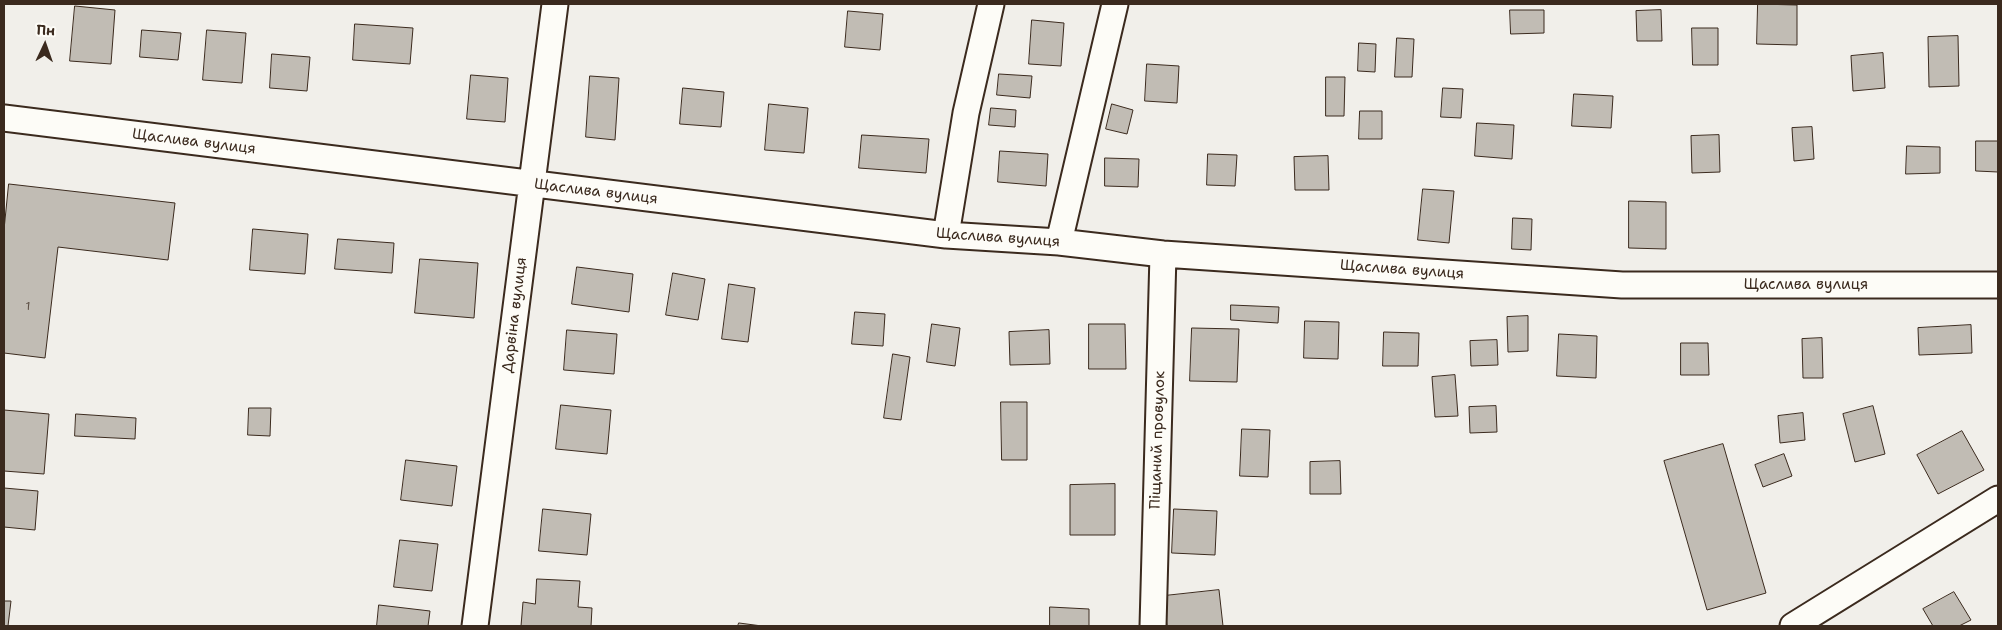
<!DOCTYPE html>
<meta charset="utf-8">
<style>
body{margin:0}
#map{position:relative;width:2002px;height:630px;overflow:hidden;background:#f1efea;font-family:"Shantell Sans",sans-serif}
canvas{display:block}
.frame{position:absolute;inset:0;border:5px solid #3b2a1e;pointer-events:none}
.north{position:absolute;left:20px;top:20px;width:50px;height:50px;-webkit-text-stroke:4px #fdfcf7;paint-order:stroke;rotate:3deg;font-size:14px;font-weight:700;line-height:20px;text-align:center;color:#3b2a1e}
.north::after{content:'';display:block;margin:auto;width:18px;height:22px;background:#3b2a1e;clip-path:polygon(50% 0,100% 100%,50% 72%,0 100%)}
</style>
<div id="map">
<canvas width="2002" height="630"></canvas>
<div class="frame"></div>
<div class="north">Пн</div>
</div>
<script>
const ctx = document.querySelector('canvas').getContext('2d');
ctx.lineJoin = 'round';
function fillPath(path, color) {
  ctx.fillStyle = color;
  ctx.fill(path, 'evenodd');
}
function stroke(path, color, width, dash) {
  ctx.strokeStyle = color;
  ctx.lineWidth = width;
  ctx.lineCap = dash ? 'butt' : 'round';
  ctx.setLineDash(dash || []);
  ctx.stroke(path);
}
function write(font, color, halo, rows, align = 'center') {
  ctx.font = font + ' "Shantell Sans",sans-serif';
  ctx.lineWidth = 4;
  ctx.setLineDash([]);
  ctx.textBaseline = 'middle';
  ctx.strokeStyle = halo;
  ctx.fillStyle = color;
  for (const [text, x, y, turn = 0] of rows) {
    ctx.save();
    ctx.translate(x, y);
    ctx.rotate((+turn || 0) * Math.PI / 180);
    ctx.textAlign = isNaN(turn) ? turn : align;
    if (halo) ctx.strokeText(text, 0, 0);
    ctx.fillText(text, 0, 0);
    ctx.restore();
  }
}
const building = new Path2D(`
 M 1758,4 L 1797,5 L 1797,45 L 1757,44 Z
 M 75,6 L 115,10 L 111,64 L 70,61 Z
 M 1510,10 L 1544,10 L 1544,33 L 1511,34 Z
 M 1661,10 L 1662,41 L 1637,41 L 1636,11 Z
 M 848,11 L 883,14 L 880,50 L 845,47 Z
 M 1032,20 L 1064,23 L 1061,66 L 1029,64 Z
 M 355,24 L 413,28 L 410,64 L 353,60 Z
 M 1692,28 L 1718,28 L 1718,65 L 1693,65 Z
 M 142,30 L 181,33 L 178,60 L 140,57 Z
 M 207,30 L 246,33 L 242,83 L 203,80 Z
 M 1958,36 L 1959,86 L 1929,87 L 1928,37 Z
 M 1397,38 L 1414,39 L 1412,77 L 1395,77 Z
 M 1359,43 L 1376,44 L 1375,72 L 1358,71 Z
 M 1883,53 L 1885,88 L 1853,91 L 1851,56 Z
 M 272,54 L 310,57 L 307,91 L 270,88 Z
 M 1147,64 L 1179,66 L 1177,103 L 1145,101 Z
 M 999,74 L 1032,76 L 1030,98 L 997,95 Z
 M 471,75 L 508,78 L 505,122 L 467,119 Z
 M 590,76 L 619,78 L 615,140 L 586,137 Z
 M 1326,77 L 1345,77 L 1344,116 L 1326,116 Z
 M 683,88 L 724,92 L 721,127 L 680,124 Z
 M 1443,88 L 1463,89 L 1461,118 L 1441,117 Z
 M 1574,94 L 1613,96 L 1611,128 L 1572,126 Z
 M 769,104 L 808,108 L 804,153 L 765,150 Z
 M 1112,104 L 1133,110 L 1127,134 L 1106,129 Z
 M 991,108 L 1016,110 L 1015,127 L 989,125 Z
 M 1360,111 L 1382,111 L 1382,139 L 1359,139 Z
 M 1477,123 L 1514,125 L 1512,159 L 1475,156 Z
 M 1812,127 L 1814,159 L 1794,161 L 1792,128 Z
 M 862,135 L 929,139 L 926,173 L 859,168 Z
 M 1719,135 L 1720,172 L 1692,173 L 1691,136 Z
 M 1976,141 L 1998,141 L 1998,172 L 1976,171 Z
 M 1907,146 L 1940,147 L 1940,173 L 1906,174 Z
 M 1000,151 L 1048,154 L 1046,186 L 998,182 Z
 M 1208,154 L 1237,155 L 1235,186 L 1207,185 Z
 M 1328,156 L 1329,190 L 1295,190 L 1294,157 Z
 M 1105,158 L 1139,159 L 1138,187 L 1105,186 Z
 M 9,184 L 175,203 L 168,260 L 58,247 L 45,358 L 4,353 L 4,230 Z
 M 1423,189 L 1454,191 L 1449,243 L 1418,240 Z
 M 1629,201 L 1666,202 L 1666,249 L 1629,248 Z
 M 1513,218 L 1532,219 L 1531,250 L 1512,249 Z
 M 253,229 L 308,234 L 305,274 L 250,270 Z
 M 338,239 L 394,243 L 392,273 L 335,269 Z
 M 420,259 L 478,263 L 474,318 L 415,313 Z
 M 577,267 L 633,274 L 629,312 L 572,304 Z
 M 673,273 L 705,279 L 698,320 L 666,315 Z
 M 729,284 L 755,288 L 748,342 L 722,339 Z
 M 1231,305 L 1279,307 L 1278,323 L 1231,320 Z
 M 855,312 L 885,314 L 883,346 L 852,344 Z
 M 1528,316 L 1528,351 L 1508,352 L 1507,317 Z
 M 1305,321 L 1339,322 L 1338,359 L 1304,358 Z
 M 932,324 L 960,328 L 955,366 L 927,362 Z
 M 1089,324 L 1125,324 L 1126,369 L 1089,369 Z
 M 1971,325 L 1972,353 L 1919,355 L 1918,328 Z
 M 1192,328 L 1239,329 L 1237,382 L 1190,381 Z
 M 567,330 L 617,334 L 614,374 L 564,370 Z
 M 1049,330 L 1050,364 L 1010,365 L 1009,332 Z
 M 1384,332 L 1419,333 L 1418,366 L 1383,366 Z
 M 1559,334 L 1597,336 L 1596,378 L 1557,376 Z
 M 1822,338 L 1823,378 L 1803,378 L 1802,339 Z
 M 1497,340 L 1498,365 L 1471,366 L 1470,341 Z
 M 1681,343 L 1708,343 L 1709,375 L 1681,375 Z
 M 893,354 L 910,357 L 901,420 L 884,418 Z
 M 1455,375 L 1458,416 L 1435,417 L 1432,377 Z
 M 1001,402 L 1027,402 L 1027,460 L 1002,460 Z
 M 561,405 L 611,410 L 607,454 L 556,449 Z
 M 1496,406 L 1497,432 L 1470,433 L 1469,407 Z
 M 1873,406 L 1885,454 L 1855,462 L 1843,414 Z
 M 249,408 L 271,408 L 270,436 L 248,435 Z
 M 4,410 L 49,414 L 44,474 L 4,471 Z
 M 1803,413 L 1805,440 L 1780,443 L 1778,416 Z
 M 76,414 L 136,418 L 135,439 L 75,436 Z
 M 1242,429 L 1270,430 L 1268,477 L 1240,476 Z
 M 1962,431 L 1984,470 L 1938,494 L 1917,455 Z
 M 1723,444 L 1766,593 L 1707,610 L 1664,461 Z
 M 1784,454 L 1792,476 L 1763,487 L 1755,465 Z
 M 406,460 L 457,466 L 452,506 L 401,500 Z
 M 1340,461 L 1341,494 L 1310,494 L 1310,462 Z
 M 1115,484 L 1115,535 L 1070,535 L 1070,485 Z
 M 4,488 L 38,491 L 35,530 L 4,527 Z
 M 543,509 L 591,514 L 587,555 L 539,551 Z
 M 1174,509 L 1217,511 L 1215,555 L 1172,553 Z
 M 400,540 L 438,544 L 432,591 L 394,587 Z
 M 537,579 L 580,581 L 578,607 L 592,608 L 591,626 L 521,626 L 523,602 L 535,604 Z
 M 1219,590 L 1223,626 L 1167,626 L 1164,596 Z
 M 1954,592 L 1971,620 L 1959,626 L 1933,626 L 1923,609 Z
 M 4,601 L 11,601 L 8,626 L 4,626 Z
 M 379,605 L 430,611 L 428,626 L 377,626 Z
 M 1050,607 L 1089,609 L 1089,626 L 1050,626 Z
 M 739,623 L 762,626 L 738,626 Z`);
fillPath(building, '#c1bcb4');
stroke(building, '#3b2a1e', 1);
const street = new Path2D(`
 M 4,118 L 946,235 L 1059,242 L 1163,254 L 1622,285 L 1998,285
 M 946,235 L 966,113 L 991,4
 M 1059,242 L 1115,4
 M 475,626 L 555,4
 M 1153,626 L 1163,254
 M 1793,626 L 1998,499`);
stroke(street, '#3b2a1e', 29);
stroke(street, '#fdfcf7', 25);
write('12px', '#5c4e44', null, [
 ["1",28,307]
]);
write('15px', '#3b2a1e', '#fdfcf7', [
 ["Щаслива вулиця",194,142,7],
 ["Щаслива вулиця",596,192,7],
 ["Щаслива вулиця",998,238,4],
 ["Щаслива вулиця",1402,270,4],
 ["Щаслива вулиця",1806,285],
 ["Дарвіна вулиця",515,315,-83],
 ["Піщаний провулок",1158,440,-88]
]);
</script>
